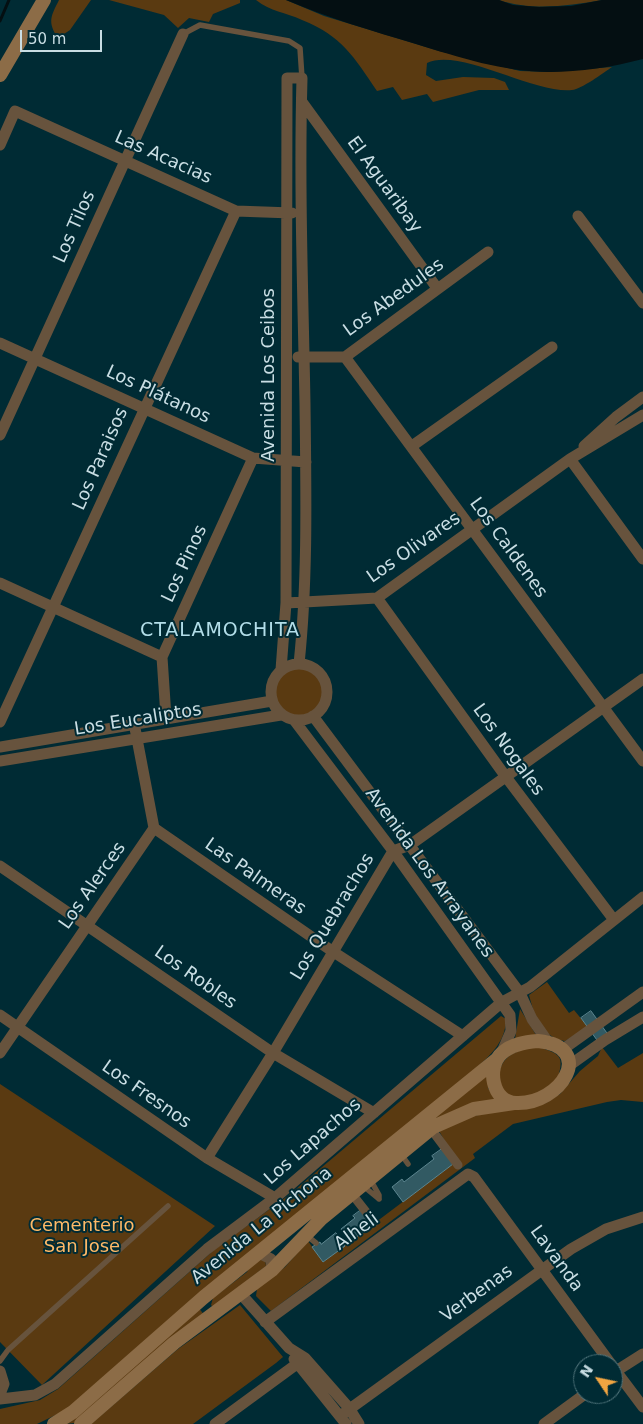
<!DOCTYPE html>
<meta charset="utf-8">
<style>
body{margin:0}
#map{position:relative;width:643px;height:1424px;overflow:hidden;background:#002b34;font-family:"DejaVu Sans",sans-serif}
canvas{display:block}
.north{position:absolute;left:573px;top:1354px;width:50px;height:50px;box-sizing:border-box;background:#002b34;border:1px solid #50737a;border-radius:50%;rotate:304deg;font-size:14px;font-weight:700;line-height:20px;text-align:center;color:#c9dee4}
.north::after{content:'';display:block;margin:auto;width:18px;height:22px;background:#f2a541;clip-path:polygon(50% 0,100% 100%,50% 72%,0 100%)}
.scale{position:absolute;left:20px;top:30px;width:82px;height:22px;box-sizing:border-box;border:2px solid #c9dee4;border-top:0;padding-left:6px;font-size:15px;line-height:18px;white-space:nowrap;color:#c9dee4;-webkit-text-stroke:4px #002b34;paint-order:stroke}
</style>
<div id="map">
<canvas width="643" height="1424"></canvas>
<div class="north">N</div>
<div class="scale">50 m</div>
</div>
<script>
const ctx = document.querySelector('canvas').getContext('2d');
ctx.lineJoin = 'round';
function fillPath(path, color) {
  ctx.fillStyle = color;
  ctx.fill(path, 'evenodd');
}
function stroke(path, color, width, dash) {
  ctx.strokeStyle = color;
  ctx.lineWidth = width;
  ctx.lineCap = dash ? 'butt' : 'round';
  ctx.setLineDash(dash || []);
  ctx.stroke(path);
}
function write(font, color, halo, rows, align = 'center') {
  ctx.font = font + ' "DejaVu Sans",sans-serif';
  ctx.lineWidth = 4;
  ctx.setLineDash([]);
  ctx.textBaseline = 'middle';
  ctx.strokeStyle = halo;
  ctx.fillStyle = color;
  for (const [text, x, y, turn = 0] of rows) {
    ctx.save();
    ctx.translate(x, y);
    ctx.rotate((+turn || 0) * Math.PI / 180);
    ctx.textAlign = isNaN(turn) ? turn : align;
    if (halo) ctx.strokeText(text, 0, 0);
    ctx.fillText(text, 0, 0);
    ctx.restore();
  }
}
fillPath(new Path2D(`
 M 59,0 L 91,0 L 70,30 L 58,38 C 47,22 51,16 59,0 Z
 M 109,0 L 240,0 L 240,3 L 213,14 L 209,22 L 189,18 L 178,28 L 164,15 Z
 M 256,0 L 286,0 L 324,16 L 439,51 L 520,71 L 549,72 L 612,67 C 603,73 582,89 572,90 C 534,94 459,47 427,63 L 426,75 L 436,81 L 463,77 L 494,78 L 505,82 L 509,90 L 479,90 L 433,102 L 427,94 L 402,100 L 393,87 L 377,91 C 354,57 342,36 302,20 C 285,12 271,12 256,0 Z
 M 499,0 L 602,0 C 568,6 532,11 499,0 Z
 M271 692a28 28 0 1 1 56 0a28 28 0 1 1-56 0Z
 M 547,982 L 569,1013 L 574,1010 L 588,1027 L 565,1041 C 542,1038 534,1015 529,995 Z
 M 520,1009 L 536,1035 L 515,1039 Z
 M 501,1016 L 506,1019 C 506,1043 488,1057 472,1072 L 70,1408 L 37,1424 L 0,1424 L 0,1409 L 40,1400 L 58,1389 L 214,1250 L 289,1195 Z
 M 535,1046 C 561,1054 565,1055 557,1081 C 545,1089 532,1098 517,1097 C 497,1096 494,1070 507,1058 C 515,1051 525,1049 535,1046 Z
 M 602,1047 L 618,1068 L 643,1053 L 643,1102 L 621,1100 L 607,1102 L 513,1124 L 473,1154 L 475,1158 L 271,1311 L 256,1296 L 257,1289 L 285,1267 L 308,1241 L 323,1262 L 453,1164 L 446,1143 L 439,1131 L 467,1117 L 546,1103 L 560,1094 L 580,1071 L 598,1056 Z
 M 488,1073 L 488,1088 L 495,1099 L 437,1118 L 362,1178 Z
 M 0,1084 L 215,1226 L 42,1385 L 0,1342 Z
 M 265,1257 L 266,1266 L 213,1307 L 211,1305 L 213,1298 L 247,1272 L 250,1266 Z
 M 240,1305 L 283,1357 L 276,1363 L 193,1424 L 91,1424 L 178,1349 Z
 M 198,1307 L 205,1316 L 75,1423 L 65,1424 Z`), '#5a3a11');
fillPath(new Path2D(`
 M 286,0 L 499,0 L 513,5 L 539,7 L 571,6 L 602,0 L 643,0 L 643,59 C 612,67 581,72 549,72 C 504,72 458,57 416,44 C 372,31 329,18 286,0 Z`), '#040f12');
stroke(new Path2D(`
 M 0,21 L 9,0`), '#040f12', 3);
const building = new Path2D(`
 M 591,1011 L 612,1040 L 602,1047 L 581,1018 Z
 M 442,1149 L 453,1164 L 403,1202 L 392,1187 L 402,1179 L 404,1182 L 434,1159 L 432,1156 Z
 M 361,1210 L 372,1225 L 350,1242 L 341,1229 L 355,1218 L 353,1216 Z
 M 336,1233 L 345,1246 L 323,1262 L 312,1247 L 320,1242 L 321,1244 Z`);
fillPath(building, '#325a63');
stroke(building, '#5c858f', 1);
stroke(new Path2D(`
 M 183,34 L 200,25 L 289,41 L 300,48 L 302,78
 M 401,1154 L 408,1164
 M 370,1179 L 379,1195 L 379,1199
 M 362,1185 L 379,1199
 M 306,1235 L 316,1243
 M 0,1361 L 8,1350 L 168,1206`), '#67533d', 5.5);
stroke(new Path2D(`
 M 431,1129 L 458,1165
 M 352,1194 L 374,1222`), '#67533d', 9);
stroke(new Path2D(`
 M 302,102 L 437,288
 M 0,145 L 15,111 L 236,211 L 292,213
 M 578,216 L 643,303
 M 0,343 L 253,458 L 306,462
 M 298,357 L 345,357 L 488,252
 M 345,357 L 643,761
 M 0,435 L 183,34
 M 412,446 L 552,347
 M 584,446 L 616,417 L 643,397
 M 570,459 L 643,559
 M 0,583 L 162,657
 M 377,598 L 506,777 L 614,920
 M 286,603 L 377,598 L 570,459 L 643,415
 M271 692a28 28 0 1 1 56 0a28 28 0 1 1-56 0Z
 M 281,670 L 286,603 L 287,78 L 302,78 C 299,186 303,295 305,403 C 306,491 308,578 299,664
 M 313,716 L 520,993 L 532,1019 L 548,1042
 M 166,717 L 162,657 L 253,458
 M 294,720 L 393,851 L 510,1015 L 511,1031 L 501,1054
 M 0,722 L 236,211
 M 0,747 L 272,701
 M 0,761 L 281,715
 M 154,828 L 332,951 L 463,1036
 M 0,866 L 273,1053 L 374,1113
 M 0,1015 L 207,1158 L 275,1198
 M 562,1050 L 643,992
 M 0,1053 L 154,828 L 134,723
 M 570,1065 L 605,1040 L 643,1017
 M 207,1158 L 273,1053 L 393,851 L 410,845 L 643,679
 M 259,1253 L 271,1259 L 272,1270
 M 241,1294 L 289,1348 L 305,1358 L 349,1408 L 359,1424
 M 265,1322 L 468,1174 L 474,1177 L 611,1364
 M 294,1359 L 346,1424
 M 613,1367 L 643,1407
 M 0,1371 L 4,1384 L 0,1394
 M 613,1373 L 643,1354
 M 0,1399 L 35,1395 L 55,1384 L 207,1249 L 275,1198 L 502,1002 L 530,987 L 643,897
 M 340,1416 L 571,1249 L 606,1229 L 643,1217
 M 215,1424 L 305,1358
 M 544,1424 L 585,1394`), '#67533d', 11);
stroke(new Path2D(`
 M 0,75 L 44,0
 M 538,1041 C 597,1047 561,1105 516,1103 C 492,1102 486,1067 502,1053 C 512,1044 525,1042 538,1041 Z
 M 54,1424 L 73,1412 L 204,1297 L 496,1060
 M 81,1424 L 174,1343 L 272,1270 L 322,1218 L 433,1127 L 474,1109 L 514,1103`), '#8c6c47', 14);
write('18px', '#c9dee4', '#002b34', [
 ["Las Acacias",163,158,24],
 ["El Aguaribay",384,185,54],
 ["Los Tilos",75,227,-66],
 ["Los Abedules",394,298,-36],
 ["Avenida Los Ceibos",269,375,-90],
 ["Los Plátanos",158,395,25],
 ["Los Paraisos",101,459,-66],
 ["Los Olivares",414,548,-35],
 ["Los Caldenes",508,548,54],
 ["Los Pinos",185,564,-65],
 ["Los Eucaliptos",138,720,-9],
 ["Los Nogales",508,750,54],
 ["Avenida Los Arrayanes",429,873,54],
 ["Las Palmeras",255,877,35],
 ["Los Alerces",93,886,-55],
 ["Los Quebrachos",333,917,-59],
 ["Los Robles",195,978,35],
 ["Los Fresnos",146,1095,35],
 ["Los Lapachos",313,1142,-41],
 ["Avenida La Pichona",262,1226,-39],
 ["Alheli",357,1232,-36],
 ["Lavanda",556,1259,54],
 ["Verbenas",477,1294,-36]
]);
write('18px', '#feb967', '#002b34', [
 ["Cementerio",82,1226],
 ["San Jose",82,1247]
]);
ctx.letterSpacing = '1px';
write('19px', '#b3dee9', '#002b34', [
 ["CTALAMOCHITA",220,631]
]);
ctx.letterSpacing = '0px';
</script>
